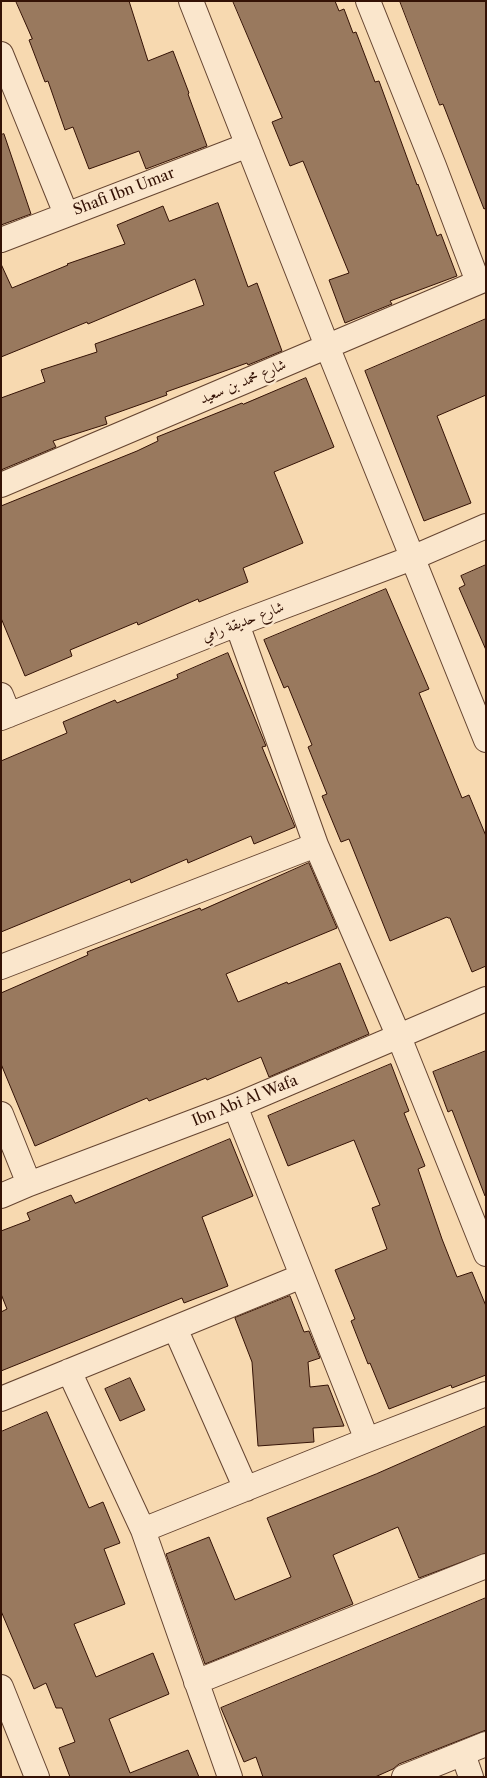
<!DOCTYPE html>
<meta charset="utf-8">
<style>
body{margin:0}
#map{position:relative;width:487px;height:1778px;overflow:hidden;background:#f7d9b0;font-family:"Libre Caslon Text",serif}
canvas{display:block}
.frame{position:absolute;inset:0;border:2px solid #341205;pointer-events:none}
</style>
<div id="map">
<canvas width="487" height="1778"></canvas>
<div class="frame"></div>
</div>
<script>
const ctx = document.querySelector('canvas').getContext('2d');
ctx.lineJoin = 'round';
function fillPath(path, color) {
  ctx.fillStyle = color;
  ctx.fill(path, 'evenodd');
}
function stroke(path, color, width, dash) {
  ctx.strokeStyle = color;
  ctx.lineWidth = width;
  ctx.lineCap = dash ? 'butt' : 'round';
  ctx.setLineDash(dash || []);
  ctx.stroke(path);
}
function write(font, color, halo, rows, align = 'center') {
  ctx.font = font + ' "Libre Caslon Text",Amiri,serif';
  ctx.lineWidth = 5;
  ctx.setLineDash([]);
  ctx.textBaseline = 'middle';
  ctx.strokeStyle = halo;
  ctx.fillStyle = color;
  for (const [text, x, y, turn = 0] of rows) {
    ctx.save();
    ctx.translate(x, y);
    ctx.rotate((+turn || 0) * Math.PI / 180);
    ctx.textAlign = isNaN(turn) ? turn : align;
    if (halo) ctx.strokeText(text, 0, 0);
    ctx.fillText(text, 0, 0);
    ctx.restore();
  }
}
const building = new Path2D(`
 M 16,1 L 129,1 L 148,61 L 173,51 L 189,93 L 188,94 L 207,146 L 146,169 L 139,151 L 89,169 L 73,127 L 65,130 L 48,81 L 45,82 L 29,40 L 32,39 Z
 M 233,1 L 335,1 L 339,11 L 344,9 L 353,33 L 356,32 L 375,82 L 379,81 L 417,185 L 418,184 L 437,236 L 441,234 L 457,276 L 390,301 L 392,304 L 345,323 L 329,280 L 349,273 L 303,161 L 290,166 L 272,122 L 282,118 Z
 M 400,1 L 486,1 L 486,208 L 484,209 L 443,104 L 440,105 Z
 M 4,134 L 31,214 L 1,225 L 1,135 Z
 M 218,203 L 248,287 L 257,283 L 282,351 L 248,365 L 247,363 L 166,392 L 167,395 L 105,417 L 107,424 L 53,441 L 56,447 L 1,470 L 1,398 L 45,382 L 41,370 L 97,352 L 95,344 L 204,305 L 195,279 L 88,324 L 87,322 L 1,357 L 1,264 L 12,288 L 68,265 L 67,264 L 125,244 L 117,225 L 163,206 L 169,221 Z
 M 486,319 L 486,395 L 437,416 L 471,503 L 424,521 L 365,371 Z
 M 306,378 L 334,447 L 274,472 L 303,543 L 243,568 L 248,582 L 199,602 L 198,599 L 138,625 L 137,622 L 70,650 L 72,656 L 25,676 L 1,618 L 1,506 L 137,451 L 158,441 L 157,437 L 242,403 L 243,404 Z
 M 486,565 L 486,650 L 459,588 L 465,585 L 461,576 Z
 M 386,589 L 429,689 L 419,693 L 462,798 L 469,795 L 486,836 L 486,966 L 472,972 L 450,918 L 448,918 L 447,917 L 390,941 L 349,839 L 341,842 L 322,796 L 327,794 L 308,747 L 312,745 L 288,686 L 284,688 L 264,640 Z
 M 228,653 L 266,746 L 262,747 L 295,827 L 254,844 L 251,836 L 188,863 L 187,859 L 131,883 L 130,879 L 1,932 L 1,761 L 67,733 L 63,722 L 115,700 L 117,703 L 178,678 L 177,675 Z
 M 309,863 L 337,928 L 226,974 L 238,1002 L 287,982 L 288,984 L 340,963 L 369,1034 L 269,1077 L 261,1057 L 207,1080 L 206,1078 L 149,1101 L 147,1098 L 35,1146 L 1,1064 L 1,993 L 88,955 L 87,952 L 200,908 L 201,910 Z
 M 486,1051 L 486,1196 L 485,1196 L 452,1110 L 448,1112 L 433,1072 Z
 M 391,1064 L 409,1111 L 404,1113 L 425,1166 L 418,1169 L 442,1239 L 457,1277 L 472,1272 L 486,1306 L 486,1375 L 452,1388 L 451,1385 L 389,1409 L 370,1363 L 368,1364 L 351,1321 L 355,1319 L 335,1270 L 387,1249 L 372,1208 L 380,1205 L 354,1140 L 288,1166 L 268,1116 Z
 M 230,1139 L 253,1196 L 202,1217 L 228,1286 L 184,1303 L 182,1298 L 1,1371 L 1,1312 L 7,1309 L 1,1294 L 1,1231 L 30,1220 L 27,1213 L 71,1195 L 75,1203 Z
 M 290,1296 L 304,1332 L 309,1331 L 320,1358 L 308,1362 L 310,1387 L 328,1385 L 344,1426 L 313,1428 L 314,1442 L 258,1446 L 252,1362 L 235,1318 Z
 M 130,1378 L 145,1410 L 120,1421 L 105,1389 Z
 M 47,1412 L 89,1508 L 103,1502 L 120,1543 L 104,1549 L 125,1604 L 74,1624 L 96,1677 L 153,1653 L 169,1694 L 109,1719 L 130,1773 L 188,1750 L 199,1777 L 70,1777 L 59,1748 L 75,1742 L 62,1708 L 56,1708 L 46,1683 L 34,1689 L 1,1611 L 1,1432 Z
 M 486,1426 L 486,1553 L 419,1578 L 398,1527 L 333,1555 L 353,1604 L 205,1664 L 166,1554 L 209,1537 L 235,1600 L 291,1577 L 267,1518 L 376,1474 Z
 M 486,1598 L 486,1730 L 399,1764 L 393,1769 L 375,1777 L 263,1777 L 256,1757 L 244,1762 L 221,1708 Z`);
fillPath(building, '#99795e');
stroke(building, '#341205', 1);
const minor = new Path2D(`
 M 191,1 L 327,346 L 486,740
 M 368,1 L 434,166 L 478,282
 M 1,54 L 66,214
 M 1,240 L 248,145
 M 1,485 L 486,279
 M 237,624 L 316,845 L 399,1037 L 486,1254
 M 1,695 L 9,715
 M 1,718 L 237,624 L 412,558 L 486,526
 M 1,967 L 316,845
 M 235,1106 L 367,1440
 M 1,1114 L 29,1184
 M 1,1196 L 29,1184 L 235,1106 L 486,999
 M 175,1328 L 246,1489
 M 69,1371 L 143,1530 L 230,1777
 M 1,1399 L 302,1276
 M 143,1530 L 367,1440 L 486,1394
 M 196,1682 L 486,1566
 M 1,1687 L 37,1777
 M 463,1754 L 471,1777
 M 404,1777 L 486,1744`);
stroke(minor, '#654430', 26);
stroke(minor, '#fae6cc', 24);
write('15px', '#341205', '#fae6cc', [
 ["Shafi Ibn Umar",124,192,-21],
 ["شارع محمد بن سعيد",243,382,-23],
 ["شارع حديقة رامي",243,622,-21],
 ["Ibn Abi Al Wafa",245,1101,-22]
]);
</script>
